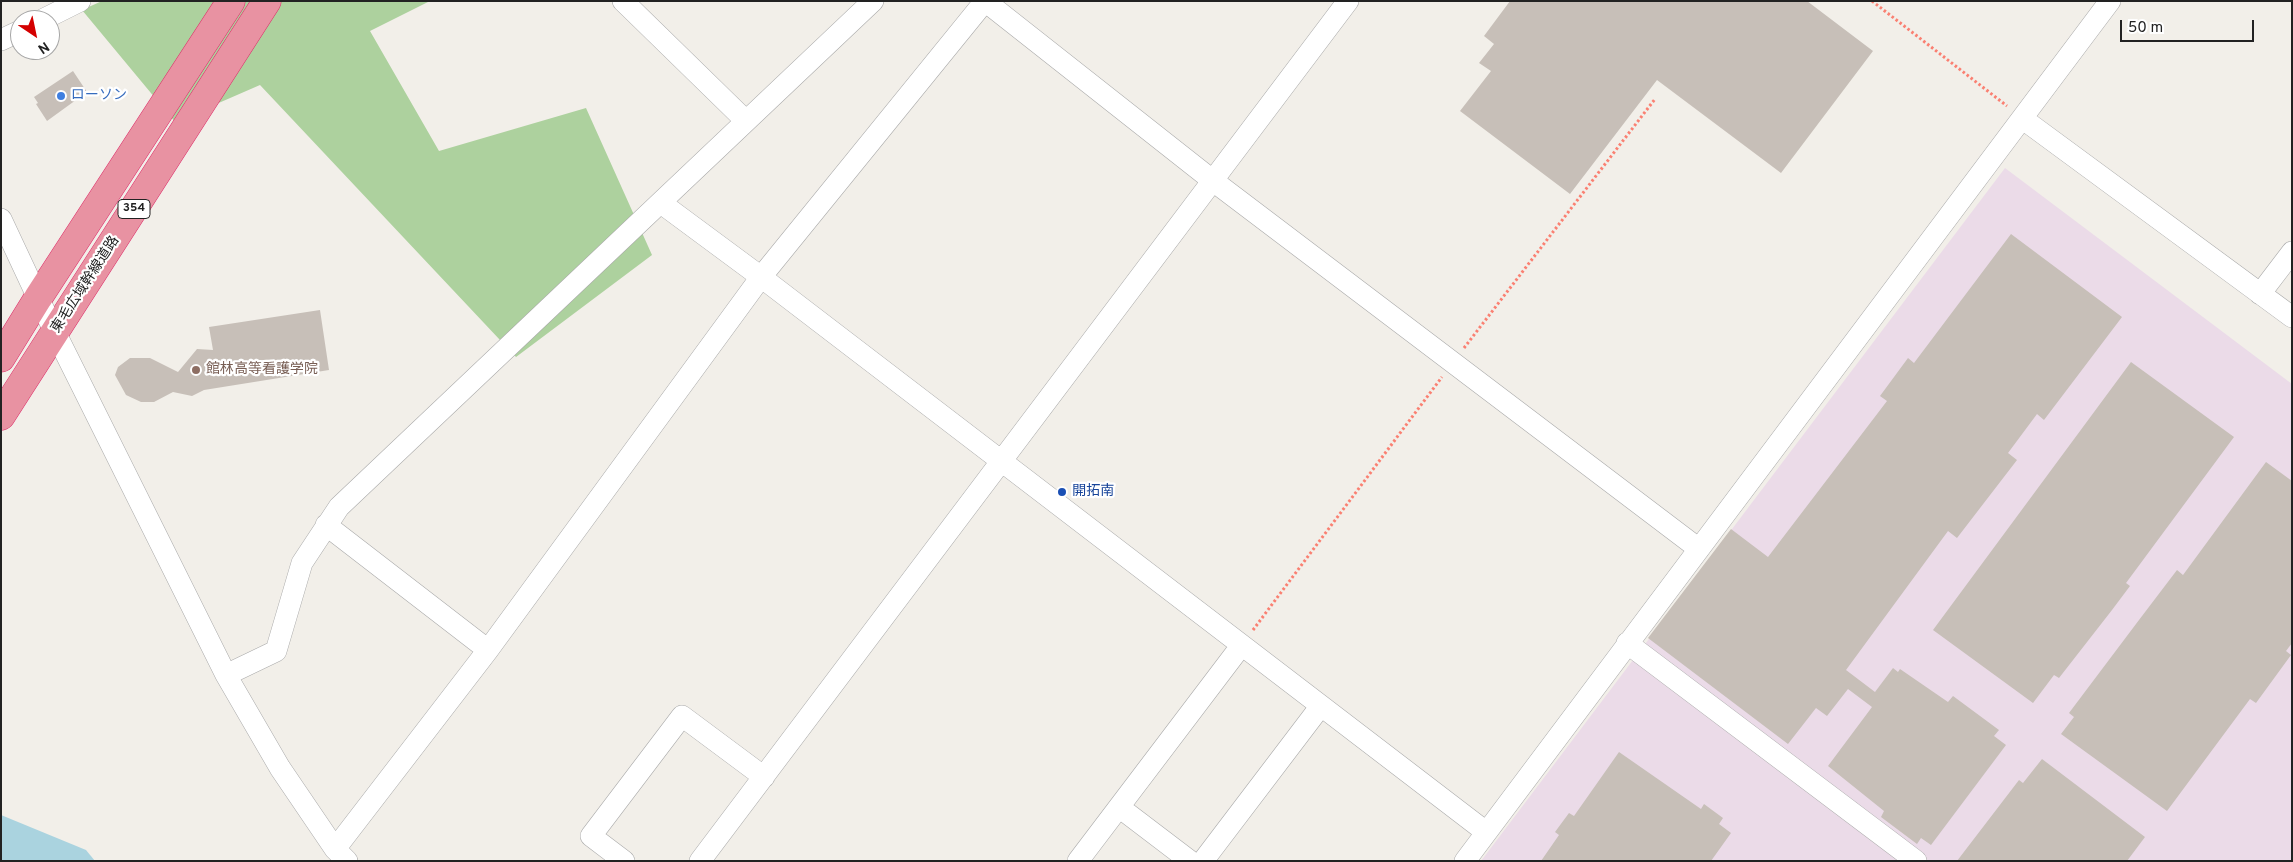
<!DOCTYPE html>
<meta charset="utf-8">
<style>
body{margin:0}
#map{position:relative;width:2293px;height:862px;overflow:hidden;background:#f2efe9;font-family:Overpass,sans-serif}
canvas{display:block}
.frame{position:absolute;inset:0;border:2px solid #222;pointer-events:none}
.north{position:absolute;left:10px;top:10px;width:50px;height:50px;box-sizing:border-box;background:#fff;border:1px solid #a7a7a7;border-radius:50%;rotate:146deg;font-size:14px;font-weight:700;line-height:20px;text-align:center;color:#222}
.north::after{content:'';display:block;margin:auto;width:18px;height:22px;background:#d40000;clip-path:polygon(50% 0,100% 100%,50% 72%,0 100%)}
.scale{position:absolute;left:2120px;top:20px;width:134px;height:22px;box-sizing:border-box;border:2px solid #222;border-top:0;padding-left:6px;font-size:15px;line-height:18px;white-space:nowrap;color:#222;-webkit-text-stroke:4px #fff;paint-order:stroke}
</style>
<div id="map">
<canvas width="2293" height="862"></canvas>
<div class="frame"></div>
<div class="north">N</div>
<div class="scale">50 m</div>
</div>
<script>
const ctx = document.querySelector('canvas').getContext('2d');
ctx.lineJoin = 'round';
function fillPath(path, color) {
  ctx.fillStyle = color;
  ctx.fill(path, 'evenodd');
}
function stroke(path, color, width, dash) {
  ctx.strokeStyle = color;
  ctx.lineWidth = width;
  ctx.lineCap = dash ? 'butt' : 'round';
  ctx.setLineDash(dash || []);
  ctx.stroke(path);
}
function write(font, color, halo, rows, align = 'center') {
  ctx.font = font + ' Overpass,"Noto Sans JP",sans-serif';
  ctx.lineWidth = 4.5;
  ctx.setLineDash([]);
  ctx.textBaseline = 'middle';
  ctx.strokeStyle = halo;
  ctx.fillStyle = color;
  for (const [text, x, y, turn = 0] of rows) {
    ctx.save();
    ctx.translate(x, y);
    ctx.rotate((+turn || 0) * Math.PI / 180);
    ctx.textAlign = isNaN(turn) ? turn : align;
    if (halo) ctx.strokeText(text, 0, 0);
    ctx.fillText(text, 0, 0);
    ctx.restore();
  }
}
fillPath(new Path2D(`
 M 2005,168 L 2292,384 L 2292,861 L 1481,861 Z`), '#ebdbe8');
fillPath(new Path2D(`
 M 102,1 L 430,1 L 370,31 L 439,151 L 586,108 L 652,255 L 516,357 L 260,85 L 175,122 L 82,10 Z`), '#add19e');
fillPath(new Path2D(`
 M 1,815 L 86,850 L 95,861 L 1,861 Z`), '#aad3df');
fillPath(new Path2D(`
 M 1510,1 L 1807,1 L 1873,51 L 1781,173 L 1657,80 L 1570,194 L 1460,111 L 1491,71 L 1479,63 L 1494,44 L 1484,36 Z
 M 73,71 L 87,92 L 47,121 L 36,104 L 38,103 L 34,97 Z
 M 2011,234 L 2122,317 L 2044,420 L 2037,414 L 2008,453 L 2017,460 L 1957,538 L 1948,531 L 1846,670 L 1875,692 L 1893,668 L 1898,672 L 1900,669 L 1948,702 L 1953,696 L 1999,730 L 1994,736 L 2006,745 L 1931,845 L 1921,838 L 1917,844 L 1881,817 L 1884,811 L 1828,766 L 1872,707 L 1848,689 L 1827,716 L 1816,708 L 1788,744 L 1648,638 L 1731,529 L 1768,557 L 1887,401 L 1880,396 L 1908,358 L 1914,363 Z
 M 320,310 L 329,370 L 204,390 L 192,396 L 173,392 L 154,402 L 141,402 L 126,395 L 115,375 L 118,367 L 130,358 L 150,358 L 178,372 L 197,349 L 213,350 L 209,327 Z
 M 2131,362 L 2234,437 L 2126,583 L 2130,586 L 2112,610 L 2059,678 L 2054,675 L 2033,703 L 1933,630 Z
 M 2266,462 L 2292,481 L 2292,643 L 2286,651 L 2291,655 L 2256,703 L 2250,699 L 2167,811 L 2061,734 L 2074,717 L 2069,713 L 2139,620 L 2177,570 L 2183,575 Z
 M 1619,752 L 1701,809 L 1704,804 L 1723,818 L 1719,824 L 1731,833 L 1711,861 L 1541,861 L 1559,835 L 1555,832 L 1569,813 L 1574,816 Z
 M 2042,759 L 2145,837 L 2127,861 L 1957,861 L 2019,780 L 2023,783 Z`), '#c7bfb8');
const minor = new Path2D(`
 M 623,1 L 746,121
 M 42,20 L 80,1
 M 1,40 L 20,31
 M 2023,119 L 2292,317
 M 661,203 L 761,277 L 1486,832
 M 1,219 L 38,298 L 226,675 L 280,768 L 335,849 L 347,861
 M 2260,294 L 2292,252
 M 326,525 L 488,650
 M 1627,643 L 1916,861
 M 226,675 L 276,651 L 302,563 L 339,507 L 873,1
 M 1119,807 L 1190,861
 M 335,849 L 488,650 L 761,277 L 985,1 L 1212,180 L 1699,549
 M 624,861 L 591,836 L 682,716 L 764,777
 M 700,861 L 1348,1
 M 1078,861 L 1241,646
 M 1203,861 L 1320,707
 M 1465,861 L 2110,1`);
const highway = new Path2D(`
 M 1,358 L 38,298 L 231,1
 M 1,416 L 267,1`);
stroke(minor, '#a9a9a9', 22);
stroke(highway, '#dc2a67', 29);
stroke(new Path2D(`
 M 1872,1 L 2007,106
 M 1464,348 L 1655,99
 M 1253,630 L 1442,377`), '#fa8072', 3, [2.5, 2.5]);
stroke(minor, '#fff', 21);
stroke(highway, '#e892a2', 28);
for (const [x, y, r, color] of [
 [61,96,5,"#3f7fe0"],
 [196,370,5,"#8d6e63"],
 [1062,492,5,"#1a4fb4"]
]) {
  const dot = new Path2D();
  dot.arc(x, y, r, 0, 2 * Math.PI);
  ctx.fillStyle = color;
  ctx.fill(dot);
  stroke(dot, '#fff', 2);
}
for (const [x, y, w] of [
 [134,209,32]
]) {
  const box = new Path2D();
  box.roundRect(x - w / 2, y - 9.5, w, 19, 4);
  ctx.fillStyle = '#fff';
  ctx.fill(box);
  stroke(box, '#222', 1);
}
write('bold 12px', '#222', null, [
 ["354",134,209]
]);
write('14px', '#366cbe', '#fff', [
 ["ローソン",71,96]
], 'left');
write('14px', '#222', '#fff', [
 ["東毛広域幹線道路",86,285,-57]
]);
write('14px', '#785e54', '#fff', [
 ["館林高等看護学院",206,370]
], 'left');
write('14px', '#164399', '#fff', [
 ["開拓南",1072,492]
], 'left');
</script>
